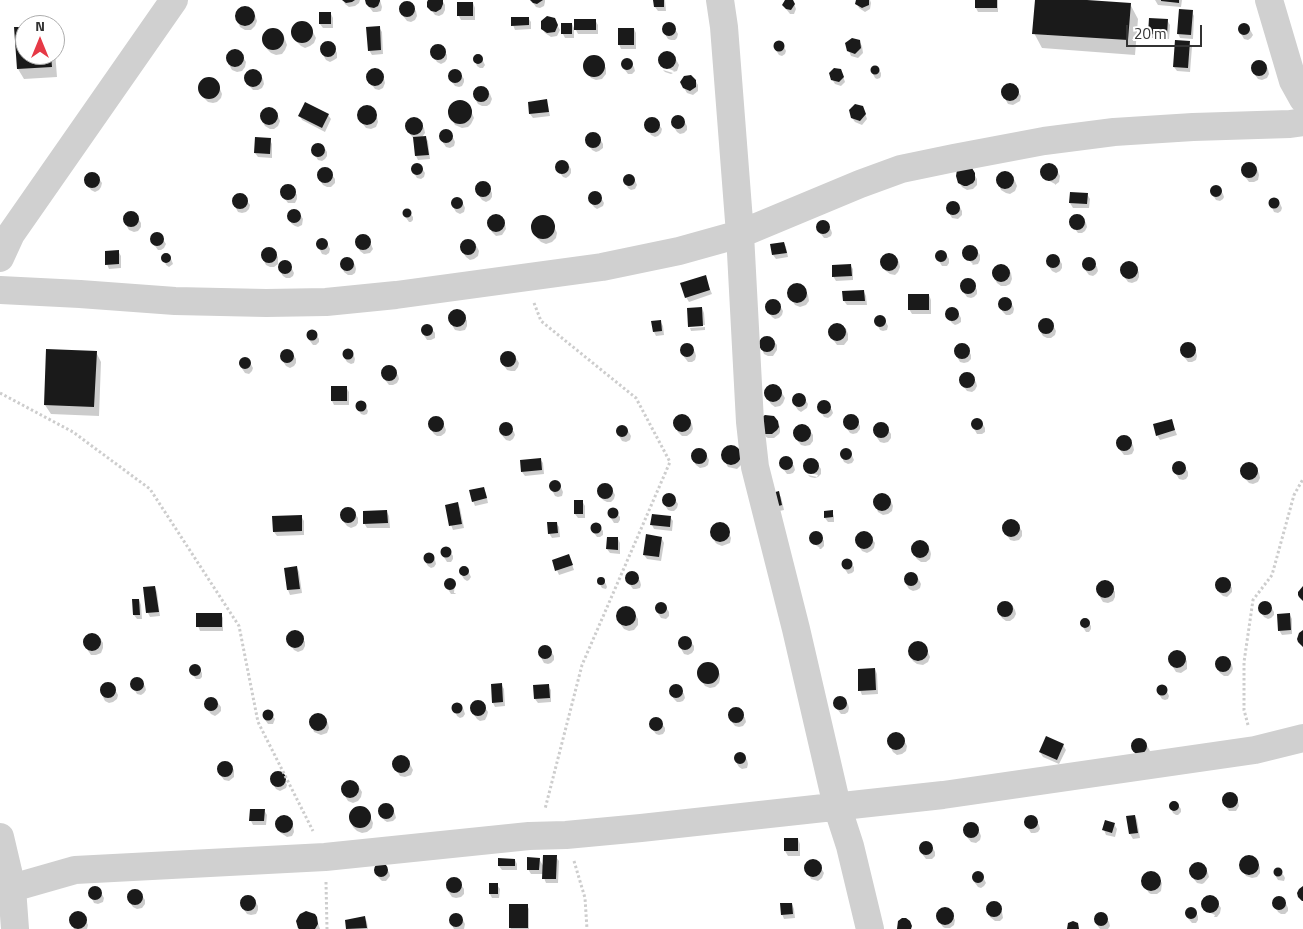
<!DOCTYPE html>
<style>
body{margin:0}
#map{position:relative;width:1303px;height:929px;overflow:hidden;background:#fff;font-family:"Titillium Web",sans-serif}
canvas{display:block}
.north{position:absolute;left:15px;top:15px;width:50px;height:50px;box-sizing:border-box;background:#fff;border:1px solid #adadad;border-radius:50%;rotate:0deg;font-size:14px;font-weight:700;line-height:20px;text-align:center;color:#333}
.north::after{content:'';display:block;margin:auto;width:18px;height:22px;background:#e63946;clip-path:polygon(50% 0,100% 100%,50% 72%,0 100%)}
.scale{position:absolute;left:1126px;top:25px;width:76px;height:22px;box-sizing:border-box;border:2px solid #333;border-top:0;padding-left:6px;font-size:15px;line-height:18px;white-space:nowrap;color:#333;-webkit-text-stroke:4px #fff;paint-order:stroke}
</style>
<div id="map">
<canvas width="1303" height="929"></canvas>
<div class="north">N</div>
<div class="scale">20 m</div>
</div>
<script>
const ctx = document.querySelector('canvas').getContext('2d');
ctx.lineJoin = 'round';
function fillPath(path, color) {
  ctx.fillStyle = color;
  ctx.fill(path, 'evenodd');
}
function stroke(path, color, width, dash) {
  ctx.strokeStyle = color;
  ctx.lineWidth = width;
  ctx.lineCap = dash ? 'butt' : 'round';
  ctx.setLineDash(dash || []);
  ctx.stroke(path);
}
fillPath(new Path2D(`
 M 343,0 L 360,0 L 359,3 L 355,6 L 349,7 L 345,4 Z
 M 367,0 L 380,0 L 382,7 L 381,11 L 377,12 L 373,12 L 367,4 Z
 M 429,0 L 442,0 L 445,5 L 445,10 L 443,14 L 439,16 L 435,15 L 429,7 Z
 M 531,0 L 545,0 L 545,2 L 544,6 L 540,8 L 536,7 Z
 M 655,0 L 665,0 L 666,11 L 658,11 L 655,7 Z
 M 857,0 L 870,0 L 871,3 L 870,9 L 865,12 L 859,8 L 857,3 Z
 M 976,0 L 998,0 L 998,12 L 978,12 L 976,8 Z
 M 1036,0 L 1069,0 L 1130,4 L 1138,19 L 1135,55 L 1042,48 L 1034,33 Z
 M 1155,0 L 1182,0 L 1181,7 L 1158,5 Z
 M 793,1 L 796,9 L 794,14 L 790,14 L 783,5 Z
 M 406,2 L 410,3 L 416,11 L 417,16 L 415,20 L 411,22 L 407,21 L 401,13 L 400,8 L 402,4 Z
 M 473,3 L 475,8 L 475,20 L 461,20 L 459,16 Z
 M 241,7 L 247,7 L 252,10 L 255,15 L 257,21 L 255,26 L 251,30 L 245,30 L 240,27 L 238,22 L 236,16 L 237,11 Z
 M 1192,12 L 1194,16 L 1193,39 L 1180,38 L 1178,33 Z
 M 331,14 L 333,18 L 333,28 L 323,28 L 320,24 Z
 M 528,18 L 531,22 L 531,29 L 515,30 L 513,25 Z
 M 554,19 L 560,30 L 557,36 L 551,37 L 545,33 L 542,28 Z
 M 595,20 L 598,25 L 598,34 L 578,34 L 576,30 Z
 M 1167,20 L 1170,25 L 1169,39 L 1152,38 L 1149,34 Z
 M 303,22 L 308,24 L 311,28 L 316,38 L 314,43 L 310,46 L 305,48 L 301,46 L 297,42 L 293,32 L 294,27 L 297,23 Z
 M 572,24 L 574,28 L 574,38 L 565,38 L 563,34 Z
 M 667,24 L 670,24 L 673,26 L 678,34 L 677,38 L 675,40 L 671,40 L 668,39 L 665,34 L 664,30 L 664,27 Z
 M 1243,24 L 1248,26 L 1253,35 L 1251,38 L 1248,40 L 1244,39 L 1239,30 L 1240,26 Z
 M 379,27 L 382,32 L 383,54 L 372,55 L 369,50 Z
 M 15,28 L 25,28 L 25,55 L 55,55 L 55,51 L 57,77 L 24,79 L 18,69 Z
 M 274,29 L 279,30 L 283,34 L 287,45 L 285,50 L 282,54 L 276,55 L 271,53 L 267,49 L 263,39 L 265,34 L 268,30 Z
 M 634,29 L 636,33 L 636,49 L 621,49 L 619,44 Z
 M 859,41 L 862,46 L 863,53 L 858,58 L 851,56 L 849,51 Z
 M 779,42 L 782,43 L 786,51 L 785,54 L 782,56 L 779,55 L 774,47 L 775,43 Z
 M 328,43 L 332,44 L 337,53 L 337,58 L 334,60 L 330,62 L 326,60 L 321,51 L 322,47 L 325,44 Z
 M 1189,43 L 1192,47 L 1190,72 L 1177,71 L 1174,67 Z
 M 438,45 L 441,46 L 447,55 L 447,59 L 445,62 L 441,64 L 437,62 L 432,54 L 431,50 L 434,46 Z
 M 235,50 L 240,52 L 246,62 L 245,67 L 242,71 L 237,72 L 232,70 L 227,61 L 227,55 L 230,51 Z
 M 667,52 L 673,54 L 679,65 L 677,71 L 673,72 L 674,71 L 662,66 L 659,60 L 661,55 Z
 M 479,55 L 481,57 L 485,65 L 483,68 L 480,68 L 477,66 L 474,58 L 475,56 Z
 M 593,56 L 599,58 L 606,68 L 606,74 L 602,79 L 596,80 L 591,78 L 585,67 L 585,61 L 587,59 Z
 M 624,60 L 628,60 L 634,67 L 635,71 L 632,74 L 628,74 L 622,66 L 622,63 Z
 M 1258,60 L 1264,62 L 1268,69 L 1269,74 L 1267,78 L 1262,80 L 1258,79 L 1253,72 L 1252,67 L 1254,63 Z
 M 873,67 L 876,67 L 878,68 L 881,73 L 881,76 L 880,78 L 877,79 L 875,78 L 871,70 Z
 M 374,69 L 378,70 L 384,79 L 385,83 L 383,88 L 379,90 L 375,89 L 368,80 L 367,76 L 369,72 Z
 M 252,70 L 257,71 L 263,79 L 264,84 L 262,88 L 258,90 L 253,90 L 246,82 L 246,77 L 248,72 Z
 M 455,70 L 458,70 L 464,79 L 464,82 L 462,86 L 459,87 L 455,86 L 449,78 L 449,74 L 451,71 Z
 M 663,70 L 673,73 L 671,74 L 665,72 Z
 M 841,70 L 845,82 L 841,86 L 835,84 L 832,79 Z
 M 210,79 L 214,80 L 218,84 L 222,94 L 221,98 L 217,102 L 213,103 L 208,102 L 204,98 L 200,88 L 201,83 L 205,80 Z
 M 695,80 L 698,85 L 698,91 L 693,95 L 687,93 L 684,88 Z
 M 1008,84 L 1015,86 L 1021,96 L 1020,101 L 1013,105 L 1008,104 L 1001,91 L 1003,87 Z
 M 479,87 L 484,87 L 487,89 L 490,94 L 492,99 L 490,104 L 487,106 L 482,106 L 478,104 L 475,99 L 474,94 L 475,90 Z
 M 546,101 L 548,105 L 550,116 L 533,118 L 530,114 L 529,103 Z
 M 460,102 L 469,106 L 474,118 L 471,124 L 468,127 L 462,128 L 455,125 L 449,114 L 449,110 L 453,104 Z
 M 365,107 L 371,107 L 377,117 L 378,122 L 376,127 L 371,129 L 366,128 L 359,119 L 358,114 L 360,109 Z
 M 863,107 L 867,119 L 862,125 L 855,122 L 852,118 Z
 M 266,108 L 271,108 L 275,111 L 278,116 L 280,121 L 278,126 L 274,129 L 270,129 L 265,126 L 262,121 L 261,116 L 262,111 Z
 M 328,115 L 331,119 L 325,132 L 302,120 L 300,116 Z
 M 678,116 L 682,117 L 687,126 L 687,130 L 684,133 L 680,134 L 677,132 L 672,124 L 672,120 L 674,117 Z
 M 414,118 L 418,119 L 424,128 L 425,133 L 422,137 L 425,137 L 428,141 L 430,159 L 418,160 L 416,156 L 413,138 L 407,129 L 407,124 L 409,120 Z
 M 653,118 L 656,120 L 662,129 L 661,133 L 658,136 L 655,137 L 651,135 L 646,126 L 646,122 L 649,119 Z
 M 445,130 L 448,131 L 451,133 L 455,142 L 454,146 L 450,148 L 446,147 L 440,138 L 442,132 Z
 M 594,133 L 598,135 L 603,144 L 603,148 L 599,151 L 596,152 L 592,150 L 587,141 L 587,137 L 591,134 Z
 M 270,140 L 272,144 L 272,158 L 258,157 L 255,153 Z
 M 318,144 L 322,144 L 327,152 L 327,156 L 325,159 L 322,161 L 318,160 L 313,152 L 312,148 L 315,145 Z
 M 561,161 L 565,162 L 568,164 L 571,169 L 571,173 L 569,176 L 566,178 L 563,177 L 557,169 L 557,165 L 558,162 Z
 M 1247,163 L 1252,163 L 1255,166 L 1258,171 L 1259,175 L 1258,180 L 1254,182 L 1249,182 L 1243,174 L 1242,169 L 1244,165 Z
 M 416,164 L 420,165 L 425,173 L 424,177 L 421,179 L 417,178 L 412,170 L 413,166 Z
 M 1050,164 L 1055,166 L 1060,176 L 1059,182 L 1055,185 L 1055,184 L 1042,177 L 1041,171 L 1045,165 Z
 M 322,169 L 328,169 L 335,179 L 335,183 L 331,187 L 327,187 L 323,185 L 320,180 L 319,172 Z
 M 92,173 L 96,174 L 102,183 L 101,187 L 99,190 L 95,192 L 91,190 L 86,182 L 86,178 L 88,174 Z
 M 1004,173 L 1008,173 L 1012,176 L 1015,181 L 1017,186 L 1015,191 L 1010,194 L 1006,193 L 1001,190 L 997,180 L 999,175 Z
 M 974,174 L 977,179 L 977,185 L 973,189 L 967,190 L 962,187 L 959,182 Z
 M 629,175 L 633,176 L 637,185 L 635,189 L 631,190 L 628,188 L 624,179 L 625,176 Z
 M 483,182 L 487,184 L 492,193 L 492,197 L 490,200 L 486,202 L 482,200 L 476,191 L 476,187 L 478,184 Z
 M 287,185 L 291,186 L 297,195 L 297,199 L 295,203 L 288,203 L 282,195 L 282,190 L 284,187 Z
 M 1215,186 L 1220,189 L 1223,194 L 1224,197 L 1223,199 L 1220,201 L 1216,200 L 1211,192 L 1211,190 Z
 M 596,192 L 599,194 L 604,203 L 603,206 L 597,209 L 594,207 L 589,199 L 592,193 Z
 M 240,194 L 244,196 L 250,205 L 249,209 L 246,212 L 242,213 L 238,212 L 233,202 L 233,198 L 236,195 Z
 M 1071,194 L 1087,194 L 1090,199 L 1089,208 L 1073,208 L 1070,203 Z
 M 457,198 L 461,199 L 465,208 L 464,212 L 460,214 L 456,212 L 451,203 L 453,199 Z
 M 1274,198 L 1278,199 L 1282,208 L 1281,211 L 1278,213 L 1274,212 L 1270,203 L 1271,200 Z
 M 953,202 L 957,202 L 962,211 L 962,215 L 958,219 L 952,218 L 947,209 L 949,203 Z
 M 293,210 L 297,211 L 300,214 L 303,219 L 302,225 L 298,227 L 295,226 L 292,224 L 289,219 L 290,212 Z
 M 406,210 L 408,210 L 413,217 L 413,220 L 411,222 L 409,222 L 404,215 L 404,212 Z
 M 131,212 L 135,213 L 141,223 L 141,227 L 138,231 L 134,232 L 129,230 L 124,221 L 124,217 L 127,213 Z
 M 496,215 L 503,219 L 505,224 L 506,229 L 502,235 L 496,236 L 492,232 L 489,227 L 489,219 L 492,216 Z
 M 1076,215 L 1080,216 L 1083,218 L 1086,223 L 1087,227 L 1085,231 L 1082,233 L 1078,233 L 1072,225 L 1071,221 L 1072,217 Z
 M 543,217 L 548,218 L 552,222 L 557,233 L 556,238 L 552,242 L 546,244 L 541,242 L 537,238 L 532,228 L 533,222 L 537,218 Z
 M 822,222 L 826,222 L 831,230 L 832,233 L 831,236 L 827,238 L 824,238 L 818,230 L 819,223 Z
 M 155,233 L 159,234 L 162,236 L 164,241 L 166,244 L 164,248 L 161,250 L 158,250 L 152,242 L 152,235 Z
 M 364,236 L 368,237 L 373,249 L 370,253 L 364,254 L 360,251 L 356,241 L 358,237 Z
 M 322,239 L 326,241 L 330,249 L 329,253 L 326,255 L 322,254 L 317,244 L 318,241 Z
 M 465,240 L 470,240 L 474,242 L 477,247 L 479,251 L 478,256 L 474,259 L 470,260 L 466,257 L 463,252 L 461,248 L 462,244 Z
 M 784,243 L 786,247 L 788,257 L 776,259 L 773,255 Z
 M 969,245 L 974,247 L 980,255 L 980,260 L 978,264 L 972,265 L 973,264 L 963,255 L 964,250 Z
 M 269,248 L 275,252 L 278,257 L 278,264 L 274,267 L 270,267 L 266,265 L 261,255 L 265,249 Z
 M 118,251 L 121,256 L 121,268 L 109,269 L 107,264 Z
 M 939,251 L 944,251 L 949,259 L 949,263 L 947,266 L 942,266 L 937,258 L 937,254 Z
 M 167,254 L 170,256 L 173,264 L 169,267 L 166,265 L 163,257 L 164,255 Z
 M 888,254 L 893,254 L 896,257 L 899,262 L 900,267 L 898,272 L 895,275 L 890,274 L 886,271 L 883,266 L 882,261 L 883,256 Z
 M 1053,255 L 1057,256 L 1062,264 L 1062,268 L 1060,271 L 1056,273 L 1052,271 L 1047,263 L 1047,259 L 1049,256 Z
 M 345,258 L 349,258 L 352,260 L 355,265 L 356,269 L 355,273 L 352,275 L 348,275 L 344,272 L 342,267 L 340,263 L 342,260 Z
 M 1088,258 L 1091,258 L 1097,267 L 1098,271 L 1096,274 L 1093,276 L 1089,275 L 1083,267 L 1082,263 L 1084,260 Z
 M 283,262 L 287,262 L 290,264 L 292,269 L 294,273 L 293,276 L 290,278 L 286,278 L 283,276 L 280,271 L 279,268 L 280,264 Z
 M 1128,262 L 1133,264 L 1139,272 L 1139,277 L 1137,281 L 1132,283 L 1128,282 L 1122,273 L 1121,268 L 1124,264 Z
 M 850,265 L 853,269 L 853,280 L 836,281 L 833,276 Z
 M 999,265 L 1004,265 L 1008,268 L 1011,273 L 1012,279 L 1010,284 L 1006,286 L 1001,286 L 997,283 L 994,278 L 992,273 L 994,268 Z
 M 705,277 L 712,294 L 689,302 L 686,297 Z
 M 968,280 L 972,281 L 977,290 L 977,294 L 974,297 L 971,298 L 967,297 L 961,288 L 961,284 L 964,281 Z
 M 799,285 L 805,290 L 808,295 L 809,301 L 806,305 L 800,307 L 795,305 L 789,295 L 791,287 Z
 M 864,292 L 866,296 L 867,305 L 847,305 L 844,301 Z
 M 929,295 L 931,300 L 931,314 L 912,314 L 909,309 Z
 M 1004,298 L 1007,298 L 1013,306 L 1014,309 L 1013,313 L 1010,315 L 1006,315 L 1003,312 L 1000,307 L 999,303 L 1001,300 Z
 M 774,300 L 778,302 L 783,311 L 782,315 L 779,318 L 775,319 L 772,317 L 766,308 L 767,304 L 770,301 Z
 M 702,308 L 704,313 L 705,325 L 689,326 L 689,327 L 688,309 Z
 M 953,308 L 956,309 L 961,318 L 961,322 L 958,324 L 955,325 L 952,323 L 946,315 L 947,311 L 949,309 Z
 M 457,310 L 462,311 L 467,321 L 467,326 L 465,330 L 460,331 L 455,330 L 449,320 L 449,315 L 452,311 Z
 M 880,316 L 883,317 L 888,326 L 887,330 L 883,331 L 880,330 L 875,321 L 876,318 Z
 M 1043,319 L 1048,319 L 1051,322 L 1054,327 L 1056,331 L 1055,335 L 1051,338 L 1047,338 L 1043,336 L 1040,331 L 1038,326 L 1040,322 Z
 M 660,321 L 663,326 L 664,335 L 656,336 L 654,332 Z
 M 834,324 L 841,324 L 846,329 L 848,334 L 848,340 L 844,345 L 837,345 L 830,335 L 830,329 Z
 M 425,325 L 429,325 L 435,333 L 435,338 L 431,340 L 427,340 L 422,332 L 422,328 Z
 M 705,327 L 705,330 L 691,331 L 690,328 Z
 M 310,331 L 314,331 L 319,339 L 319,342 L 316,345 L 313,345 L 307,337 L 308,333 Z
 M 767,337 L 772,339 L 777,345 L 777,350 L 773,356 L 768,356 L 764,354 L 760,344 L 763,338 Z
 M 685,344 L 689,344 L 692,347 L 695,352 L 696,356 L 695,360 L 692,362 L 688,362 L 682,354 L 681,350 L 682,346 Z
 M 962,344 L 966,346 L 971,355 L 971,359 L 968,362 L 964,363 L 960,362 L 955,353 L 955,349 L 958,345 Z
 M 1186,344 L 1190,344 L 1196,352 L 1197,356 L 1196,360 L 1192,362 L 1188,362 L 1182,354 L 1181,350 L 1183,346 Z
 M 348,349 L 351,351 L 354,356 L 355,359 L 354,363 L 351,364 L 347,362 L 344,357 L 343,354 L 345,351 Z
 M 287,350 L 291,351 L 296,359 L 296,363 L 294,366 L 290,368 L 286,366 L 281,358 L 281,354 L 283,351 Z
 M 96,352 L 101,362 L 99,416 L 51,414 L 45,405 Z
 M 509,352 L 513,353 L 519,363 L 518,367 L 515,371 L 511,371 L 507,370 L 501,361 L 502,356 L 505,353 Z
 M 244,358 L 248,359 L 253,368 L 252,371 L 249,374 L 245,373 L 239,364 L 240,360 Z
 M 387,366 L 391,367 L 398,375 L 399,379 L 397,383 L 393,385 L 389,385 L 383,377 L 382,372 L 383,369 Z
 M 966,373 L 970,374 L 976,382 L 977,386 L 975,390 L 972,392 L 967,391 L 961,383 L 960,379 L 962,375 Z
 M 775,385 L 779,388 L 785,398 L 783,403 L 780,406 L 775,407 L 771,404 L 765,394 L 766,389 L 770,386 Z
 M 346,387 L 349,392 L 349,405 L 334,405 L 332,401 Z
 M 799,394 L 803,396 L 808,404 L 807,408 L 801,412 L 798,410 L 792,401 L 793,398 L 796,395 Z
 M 360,401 L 364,402 L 368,411 L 367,414 L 364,415 L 361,414 L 356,406 L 357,403 Z
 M 824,401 L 827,402 L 832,410 L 833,413 L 831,416 L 828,418 L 824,417 L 819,409 L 820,402 Z
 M 680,415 L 685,415 L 689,419 L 692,424 L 693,429 L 691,433 L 687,436 L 682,436 L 678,432 L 675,427 L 674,422 L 676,417 Z
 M 851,416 L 855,417 L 860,426 L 860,429 L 857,433 L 853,434 L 850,433 L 844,424 L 844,420 L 847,417 Z
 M 434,418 L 438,418 L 441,420 L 444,425 L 446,430 L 445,433 L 441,436 L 437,436 L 434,434 L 431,429 L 429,425 L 431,421 Z
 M 976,419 L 980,419 L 985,428 L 985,432 L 982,434 L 977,434 L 972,425 L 972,421 Z
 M 1171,420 L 1177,435 L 1160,440 L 1157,435 Z
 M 777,421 L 780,427 L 780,432 L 779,434 L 774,438 L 768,438 L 766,437 L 760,426 Z
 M 505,423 L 508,424 L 514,432 L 515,435 L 513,439 L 510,441 L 506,440 L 500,433 L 500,428 L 501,425 Z
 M 881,423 L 885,425 L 891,434 L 891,438 L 888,442 L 884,443 L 880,442 L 874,433 L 874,428 L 876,425 Z
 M 802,425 L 807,426 L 813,435 L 813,441 L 810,445 L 805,446 L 801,445 L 794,436 L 794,430 L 797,426 Z
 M 622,426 L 626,427 L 631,436 L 630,440 L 626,442 L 622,441 L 617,432 L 618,428 Z
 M 1123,437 L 1127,437 L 1133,445 L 1134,450 L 1132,454 L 1128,455 L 1124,455 L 1118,447 L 1117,443 L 1119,439 Z
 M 733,446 L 739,449 L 742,454 L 743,463 L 737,469 L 728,467 L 722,456 L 725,448 Z
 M 696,449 L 700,449 L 704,451 L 707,456 L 709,460 L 708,465 L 705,467 L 700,468 L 696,465 L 693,460 L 692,456 L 693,452 Z
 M 846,449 L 850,451 L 854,460 L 852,463 L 848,464 L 844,462 L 840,453 L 842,450 Z
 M 785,458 L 789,458 L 794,466 L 795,470 L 793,473 L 790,474 L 787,474 L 781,466 L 782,459 Z
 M 540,459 L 543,463 L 544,474 L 525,476 L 522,472 Z
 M 811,459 L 815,460 L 821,469 L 821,474 L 818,477 L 815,478 L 810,477 L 808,475 L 817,477 L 818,475 L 806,472 L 805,469 L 804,464 L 807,461 Z
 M 1180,462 L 1183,464 L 1188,472 L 1188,476 L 1186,479 L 1183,480 L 1179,479 L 1174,470 L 1174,467 Z
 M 1248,464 L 1253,464 L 1259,473 L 1260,478 L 1258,482 L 1253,484 L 1249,483 L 1242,475 L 1241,470 L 1243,466 Z
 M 555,481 L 559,483 L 563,492 L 562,496 L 558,497 L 555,496 L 550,486 L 552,483 Z
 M 602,484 L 607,484 L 610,486 L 613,491 L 615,495 L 614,499 L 611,502 L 607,502 L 603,500 L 598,491 L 599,487 Z
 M 483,488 L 486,493 L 488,503 L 475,506 L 473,501 Z
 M 778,493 L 781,497 L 784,510 L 775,512 Z
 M 878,494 L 883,494 L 888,496 L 891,501 L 893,506 L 892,511 L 888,514 L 883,515 L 878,512 L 874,502 L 875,497 Z
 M 666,495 L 669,495 L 673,496 L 676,501 L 678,504 L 677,508 L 674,511 L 671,511 L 668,510 L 665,505 L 663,501 L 664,498 Z
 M 582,501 L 585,506 L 585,518 L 578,518 L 575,514 Z
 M 458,504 L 460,508 L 464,528 L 453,530 L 451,525 Z
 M 348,508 L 352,509 L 358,518 L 358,523 L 356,526 L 351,528 L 347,526 L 341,518 L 341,513 L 344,510 Z
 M 611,509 L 614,509 L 620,517 L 620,520 L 618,523 L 614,523 L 609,515 L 609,512 Z
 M 387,512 L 389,516 L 390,528 L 367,528 L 364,523 Z
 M 832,512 L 834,516 L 834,522 L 828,522 L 825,518 Z
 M 301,516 L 304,521 L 304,535 L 277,536 L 274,532 Z
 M 670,517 L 673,521 L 672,531 L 654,529 L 652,525 Z
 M 1011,520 L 1016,522 L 1022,531 L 1022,536 L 1019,540 L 1014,541 L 1010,540 L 1004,530 L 1004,525 L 1007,522 Z
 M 556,523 L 559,527 L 560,537 L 552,538 L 549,533 Z
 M 594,523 L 598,524 L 603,531 L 603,535 L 600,537 L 597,537 L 591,529 L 592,526 Z
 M 719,524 L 722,524 L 726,527 L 731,538 L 730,543 L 722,546 L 717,544 L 715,542 L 711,532 L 714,526 Z
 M 865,532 L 869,534 L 875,543 L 874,548 L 871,551 L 867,553 L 862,551 L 857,542 L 857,537 L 860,533 Z
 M 815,533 L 818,533 L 821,536 L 824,541 L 824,546 L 821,549 L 819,549 L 820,548 L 811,542 L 811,536 Z
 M 618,539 L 620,543 L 620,554 L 610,553 L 607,549 Z
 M 662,539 L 664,543 L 661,561 L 647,559 L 644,555 Z
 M 918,542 L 923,542 L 927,545 L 930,550 L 931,554 L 930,559 L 926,562 L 921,562 L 917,559 L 914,554 L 913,550 L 914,545 Z
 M 444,548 L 448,548 L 453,556 L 453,559 L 451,562 L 447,562 L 442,554 L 442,551 Z
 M 429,553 L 432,555 L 435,560 L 436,564 L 434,567 L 431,568 L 428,566 L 425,561 L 424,557 L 426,554 Z
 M 569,556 L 574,570 L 559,575 L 553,561 Z
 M 845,560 L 848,560 L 854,567 L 854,571 L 852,573 L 848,574 L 843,566 L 842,562 Z
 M 297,568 L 299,572 L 302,593 L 290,595 L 288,590 L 286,569 Z
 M 462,568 L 465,568 L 467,569 L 471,577 L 469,580 L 467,581 L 464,579 L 461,574 L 460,571 Z
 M 631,573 L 635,573 L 640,581 L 641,585 L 640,588 L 636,589 L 633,589 L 628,582 L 627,578 L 628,575 Z
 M 909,573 L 913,573 L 916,575 L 919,580 L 921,584 L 920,588 L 917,590 L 913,591 L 909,589 L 906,584 L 905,580 L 906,576 Z
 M 602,578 L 606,584 L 607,587 L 606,589 L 602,588 L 599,583 L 598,581 L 599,579 Z
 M 449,579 L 453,579 L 455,582 L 454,593 L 456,593 L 455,594 L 451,594 L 446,586 L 446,581 Z
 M 1220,579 L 1226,579 L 1232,588 L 1232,592 L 1227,597 L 1223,596 L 1220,593 L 1217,588 L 1217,582 Z
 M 1104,581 L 1109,582 L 1115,592 L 1115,597 L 1113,601 L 1108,603 L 1103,602 L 1097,592 L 1097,587 L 1100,583 Z
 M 155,587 L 157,592 L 160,616 L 150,617 L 148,613 L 144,589 Z
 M 139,600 L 141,605 L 142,619 L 137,619 L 134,615 Z
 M 1004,602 L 1008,602 L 1012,605 L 1015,610 L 1016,614 L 1014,618 L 1010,621 L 1006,621 L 1002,618 L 999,612 L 998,608 L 1000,604 Z
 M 1266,602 L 1269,603 L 1274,612 L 1274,615 L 1271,618 L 1268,619 L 1264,617 L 1259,609 L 1262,603 Z
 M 659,603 L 663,603 L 669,612 L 669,616 L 666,619 L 661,618 L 656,610 L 656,606 Z
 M 626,607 L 632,609 L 638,619 L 638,625 L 634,630 L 629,631 L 624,629 L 617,619 L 617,613 L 621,609 Z
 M 221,614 L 223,618 L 223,631 L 200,631 L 198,626 Z
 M 1290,615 L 1292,619 L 1292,634 L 1282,635 L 1279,630 Z
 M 1083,619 L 1086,619 L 1091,626 L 1091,629 L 1089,632 L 1086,632 L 1081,624 L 1081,621 Z
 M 295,631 L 299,633 L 305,642 L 305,646 L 303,650 L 298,652 L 294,650 L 288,641 L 288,637 L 290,633 Z
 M 90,634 L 96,634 L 100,638 L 103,643 L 103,648 L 101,653 L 96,655 L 91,655 L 85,646 L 83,641 L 86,636 Z
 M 684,637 L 688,638 L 694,646 L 694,650 L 692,653 L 688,655 L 684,654 L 679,645 L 678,641 L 681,638 Z
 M 916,642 L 921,643 L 928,652 L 930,657 L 928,662 L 923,665 L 917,664 L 913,661 L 910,656 L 909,650 L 911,645 Z
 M 545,646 L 549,648 L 554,656 L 554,660 L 551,663 L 548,664 L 544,663 L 539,654 L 539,650 L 541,647 Z
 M 1175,652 L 1180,652 L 1187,661 L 1187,669 L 1181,673 L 1176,672 L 1170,662 L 1171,655 Z
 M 1221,657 L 1225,657 L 1229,660 L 1232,665 L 1233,669 L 1231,673 L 1228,676 L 1224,676 L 1220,673 L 1217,668 L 1216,664 L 1218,660 Z
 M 708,663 L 713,665 L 720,674 L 720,679 L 719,683 L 715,687 L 710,688 L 705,686 L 699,677 L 698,672 L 700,667 L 703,664 Z
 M 197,665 L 202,673 L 202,677 L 200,679 L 196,679 L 190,672 L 190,668 L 193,666 Z
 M 875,669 L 877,674 L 878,694 L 862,695 L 860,690 Z
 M 136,678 L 139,678 L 145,686 L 146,690 L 144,693 L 141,695 L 137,694 L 132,686 L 131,683 L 133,680 Z
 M 109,683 L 113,686 L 118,695 L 117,699 L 113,702 L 109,703 L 105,701 L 100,691 L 101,687 L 105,684 Z
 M 501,684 L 504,689 L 505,706 L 495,707 L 493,703 Z
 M 548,686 L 551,690 L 551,702 L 538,703 L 535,699 Z
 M 676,686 L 679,686 L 684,694 L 685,698 L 683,701 L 680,702 L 677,702 L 674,699 L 671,694 L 670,690 L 672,687 Z
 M 1162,686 L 1165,687 L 1169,696 L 1168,699 L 1165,700 L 1162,699 L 1157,691 L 1159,688 Z
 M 838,697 L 842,697 L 848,704 L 849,708 L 848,712 L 845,714 L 841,714 L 835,706 L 834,702 L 835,699 Z
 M 211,698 L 215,699 L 221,707 L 221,711 L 218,714 L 215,716 L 211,714 L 205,706 L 205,702 L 208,699 Z
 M 478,701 L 482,703 L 488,712 L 487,716 L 485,720 L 480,721 L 477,719 L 471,710 L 471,706 L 474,702 Z
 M 458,703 L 462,705 L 465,714 L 463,717 L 460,718 L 457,716 L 453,707 L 455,704 Z
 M 735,708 L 739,709 L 745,718 L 746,722 L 743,726 L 739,727 L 735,726 L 729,718 L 729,713 L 731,710 Z
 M 266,711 L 269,711 L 275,719 L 273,724 L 268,724 L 263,717 L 263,714 Z
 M 316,714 L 322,714 L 328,723 L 329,728 L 327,733 L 321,735 L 314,732 L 310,721 L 312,716 Z
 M 656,718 L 659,719 L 665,728 L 665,731 L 663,734 L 659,735 L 656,734 L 650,726 L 650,722 L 653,719 Z
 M 898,733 L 902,736 L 907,746 L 906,751 L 902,754 L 897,755 L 893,752 L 888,742 L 889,737 L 893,734 Z
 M 1137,739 L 1141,739 L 1145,742 L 1150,751 L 1148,755 L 1136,755 L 1132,746 L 1133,741 Z
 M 1063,745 L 1066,750 L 1059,764 L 1043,757 L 1040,752 Z
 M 740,753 L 744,755 L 747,760 L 748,764 L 747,768 L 742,769 L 739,767 L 736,762 L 735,758 L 737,754 Z
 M 400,756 L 404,757 L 408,760 L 413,770 L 411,775 L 405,777 L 400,776 L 394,766 L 394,762 L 396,758 Z
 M 223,762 L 227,762 L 234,770 L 234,777 L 229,781 L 224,780 L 218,771 L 218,766 Z
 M 277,773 L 282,774 L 287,785 L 286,788 L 280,791 L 276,789 L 271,780 L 274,774 Z
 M 351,781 L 356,782 L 362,792 L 361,797 L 358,801 L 353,803 L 348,801 L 342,791 L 342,786 L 346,782 Z
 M 1230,793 L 1235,796 L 1238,801 L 1239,806 L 1236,811 L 1229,811 L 1223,802 L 1223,798 L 1226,794 Z
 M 1172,802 L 1176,802 L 1181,809 L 1181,812 L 1178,815 L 1176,815 L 1173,813 L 1171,808 L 1171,804 Z
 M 384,805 L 390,806 L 393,809 L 395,814 L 396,818 L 393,821 L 387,822 L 384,820 L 380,810 Z
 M 361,807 L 365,808 L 369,813 L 373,823 L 372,828 L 367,832 L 362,833 L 357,831 L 353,827 L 349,817 L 351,811 L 355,808 Z
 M 264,810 L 267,815 L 266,825 L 253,825 L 251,821 Z
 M 1030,816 L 1034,817 L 1039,825 L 1040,829 L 1038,832 L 1035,833 L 1031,833 L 1026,825 L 1025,821 L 1027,818 Z
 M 1135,816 L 1137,820 L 1140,838 L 1133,839 L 1130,834 L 1127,817 Z
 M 286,817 L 290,820 L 293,825 L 294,832 L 292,836 L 287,837 L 281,833 L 278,828 L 277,823 L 280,819 Z
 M 970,823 L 977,826 L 981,836 L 980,840 L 976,843 L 971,842 L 964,833 L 965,827 Z
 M 1114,824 L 1117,829 L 1115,837 L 1106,835 L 1104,830 Z
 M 785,839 L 798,839 L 800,844 L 800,856 L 788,856 L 785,851 Z
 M 924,843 L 930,843 L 935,852 L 935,856 L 932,859 L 926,859 L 920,851 L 921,845 Z
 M 1248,856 L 1254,858 L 1260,867 L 1260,873 L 1257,877 L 1252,878 L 1246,876 L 1241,866 L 1243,858 Z
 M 556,857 L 559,861 L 558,883 L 546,883 L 544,878 L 544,874 L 531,874 L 528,869 L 539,859 L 544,867 Z
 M 515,860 L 517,864 L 517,870 L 502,870 L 499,866 Z
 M 813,860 L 817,861 L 824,873 L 822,878 L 818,881 L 811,879 L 806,866 L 808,862 Z
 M 1199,863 L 1204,865 L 1208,873 L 1209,877 L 1204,883 L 1202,884 L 1197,883 L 1190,874 L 1190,868 L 1193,864 Z
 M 380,864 L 383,865 L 389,872 L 390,876 L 386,881 L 382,881 L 379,878 L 376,873 L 375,869 L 376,866 Z
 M 1279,869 L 1284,876 L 1285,878 L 1284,881 L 1278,880 L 1275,875 L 1275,872 L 1276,870 Z
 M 979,872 L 982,875 L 986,883 L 984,886 L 981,888 L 978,887 L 972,879 L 974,874 Z
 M 1150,873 L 1155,873 L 1162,883 L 1161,891 L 1157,894 L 1151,894 L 1149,893 L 1143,883 L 1145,875 Z
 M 454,878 L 458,880 L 464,889 L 464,894 L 461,897 L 456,898 L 452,897 L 446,888 L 446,883 L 449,879 Z
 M 497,885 L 500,889 L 499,898 L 492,898 L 490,894 Z
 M 94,887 L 99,889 L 104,898 L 103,902 L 98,904 L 94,903 L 89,892 L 91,889 Z
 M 133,890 L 139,891 L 145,900 L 145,904 L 142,908 L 137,909 L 133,907 L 130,902 L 128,897 L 129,893 Z
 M 248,896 L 253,897 L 258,906 L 258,910 L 256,914 L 251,915 L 247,914 L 241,905 L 241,901 L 244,897 Z
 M 1211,897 L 1215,899 L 1221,908 L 1220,913 L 1217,917 L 1214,917 L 1215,915 L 1204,910 L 1202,906 L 1203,901 L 1206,898 Z
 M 1281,897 L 1284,899 L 1288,908 L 1288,911 L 1285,914 L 1281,914 L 1278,912 L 1274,904 L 1274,900 L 1277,898 Z
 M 992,903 L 996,904 L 1002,912 L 1003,918 L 1000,921 L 995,921 L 990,917 L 988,912 L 988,906 Z
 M 792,904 L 794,909 L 795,918 L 784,919 L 782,914 Z
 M 527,905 L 529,909 L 529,929 L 511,929 L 510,927 Z
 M 943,908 L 949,910 L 955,920 L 954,925 L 950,928 L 945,928 L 943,927 L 937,917 L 939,910 Z
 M 1188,909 L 1192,909 L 1195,911 L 1198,916 L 1198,920 L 1196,923 L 1192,923 L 1186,916 L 1186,912 Z
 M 77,913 L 83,915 L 88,925 L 87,929 L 74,929 L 70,922 L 71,917 Z
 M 1100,913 L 1104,914 L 1109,922 L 1110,926 L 1108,929 L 1100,929 L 1095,922 L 1095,918 L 1097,915 Z
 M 453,914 L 457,914 L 461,916 L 465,924 L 464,929 L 454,929 L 449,920 L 450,917 Z
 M 365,918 L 367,922 L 368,929 L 347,929 L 346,921 Z
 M 317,920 L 320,929 L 300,929 Z`), '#0003');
fillPath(new Path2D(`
 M 342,0 L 355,0 L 352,2 L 346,3 Z
 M 365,0 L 380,0 L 380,1 L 378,6 L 374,8 L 369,7 L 366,4 Z
 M 428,0 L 443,0 L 443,4 L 441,9 L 436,12 L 431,11 L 427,7 L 427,2 Z
 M 530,0 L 543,0 L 537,4 L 533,3 Z
 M 653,0 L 664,0 L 664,7 L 654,7 Z
 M 785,0 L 793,0 L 795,4 L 791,10 L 786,9 L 782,5 Z
 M 856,0 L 869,0 L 869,5 L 862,8 L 855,4 Z
 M 975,0 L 997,0 L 997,8 L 975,8 Z
 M 1035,0 L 1087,0 L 1131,3 L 1128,40 L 1032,34 Z
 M 1161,0 L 1179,0 L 1179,3 L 1161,1 Z
 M399 9a8 8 0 1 1 16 0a8 8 0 1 1-16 0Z
 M 457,2 L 473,2 L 473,16 L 457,16 Z
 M235 16a10 10 0 1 1 20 0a10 10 0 1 1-20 0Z
 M 1179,9 L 1193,10 L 1191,35 L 1177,34 Z
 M 319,12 L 331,12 L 331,24 L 319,24 Z
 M 547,16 L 555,18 L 558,25 L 555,32 L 547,33 L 541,29 L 541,21 Z
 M 511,17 L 529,17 L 529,25 L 511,26 Z
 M 1149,18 L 1168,19 L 1167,35 L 1148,34 Z
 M 574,19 L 596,19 L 596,30 L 574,30 Z
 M291 32a11 11 0 1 1 22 0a11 11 0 1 1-22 0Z
 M662 29a7 7 0 1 1 14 0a7 7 0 1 1-14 0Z
 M1238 29a6 6 0 1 1 12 0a6 6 0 1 1-12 0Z
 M 561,23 L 572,23 L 572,34 L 561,34 Z
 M 380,26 L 381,50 L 368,51 L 366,27 Z
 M 14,27 L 25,27 L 25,55 L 51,55 L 52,67 L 17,69 Z
 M262 39a11 11 0 1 1 22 0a11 11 0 1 1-22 0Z
 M 618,28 L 634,28 L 634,45 L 618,45 Z
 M 852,38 L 860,40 L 861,48 L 855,54 L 847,51 L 845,43 Z
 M 1175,40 L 1190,41 L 1188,68 L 1173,67 Z
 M773.5 46a5.5 5.5 0 1 1 11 0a5.5 5.5 0 1 1-11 0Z
 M320 49a8 8 0 1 1 16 0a8 8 0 1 1-16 0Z
 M430 52a8 8 0 1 1 16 0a8 8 0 1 1-16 0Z
 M226 58a9 9 0 1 1 18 0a9 9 0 1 1-18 0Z
 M658 60a9 9 0 1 1 18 0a9 9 0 1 1-18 0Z
 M473 59a5 5 0 1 1 10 0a5 5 0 1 1-10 0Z
 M583 66a11 11 0 1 1 22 0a11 11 0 1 1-22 0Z
 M621 64a6 6 0 1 1 12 0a6 6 0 1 1-12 0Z
 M1251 68a8 8 0 1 1 16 0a8 8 0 1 1-16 0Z
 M870.5 70a4.5 4.5 0 1 1 9 0a4.5 4.5 0 1 1-9 0Z
 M 834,68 L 841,69 L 844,77 L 839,82 L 831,80 L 829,73 Z
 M366 77a9 9 0 1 1 18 0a9 9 0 1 1-18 0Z
 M448 76a7 7 0 1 1 14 0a7 7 0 1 1-14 0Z
 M244 78a9 9 0 1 1 18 0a9 9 0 1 1-18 0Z
 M 691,75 L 696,80 L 696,87 L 690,91 L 683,88 L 680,82 L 684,76 Z
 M198 88a11 11 0 1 1 22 0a11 11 0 1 1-22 0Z
 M1001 92a9 9 0 1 1 18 0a9 9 0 1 1-18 0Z
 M473 94a8 8 0 1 1 16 0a8 8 0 1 1-16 0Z
 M 547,99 L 549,112 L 529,114 L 528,102 Z
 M448 112a12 12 0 1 1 24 0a12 12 0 1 1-24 0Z
 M 305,102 L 329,114 L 322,128 L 298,116 Z
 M 855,104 L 863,106 L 866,114 L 860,121 L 851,118 L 849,110 Z
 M357 115a10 10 0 1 1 20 0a10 10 0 1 1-20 0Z
 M260 116a9 9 0 1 1 18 0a9 9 0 1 1-18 0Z
 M671 122a7 7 0 1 1 14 0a7 7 0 1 1-14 0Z
 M405 126a9 9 0 1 1 18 0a9 9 0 1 1-18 0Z
 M644 125a8 8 0 1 1 16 0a8 8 0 1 1-16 0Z
 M439 136a7 7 0 1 1 14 0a7 7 0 1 1-14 0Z
 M585 140a8 8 0 1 1 16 0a8 8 0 1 1-16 0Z
 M 426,136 L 429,155 L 415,156 L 413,137 Z
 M 255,137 L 271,138 L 270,154 L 254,153 Z
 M311 150a7 7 0 1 1 14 0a7 7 0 1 1-14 0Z
 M555 167a7 7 0 1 1 14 0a7 7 0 1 1-14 0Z
 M1241 170a8 8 0 1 1 16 0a8 8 0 1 1-16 0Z
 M1040 172a9 9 0 1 1 18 0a9 9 0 1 1-18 0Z
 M411 169a6 6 0 1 1 12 0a6 6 0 1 1-12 0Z
 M317 175a8 8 0 1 1 16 0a8 8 0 1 1-16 0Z
 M 972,168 L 975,173 L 975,180 L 973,183 L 967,186 L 964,186 L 958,183 L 956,176 L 957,170 Z
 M996 180a9 9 0 1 1 18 0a9 9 0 1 1-18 0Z
 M84 180a8 8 0 1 1 16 0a8 8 0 1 1-16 0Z
 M623 180a6 6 0 1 1 12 0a6 6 0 1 1-12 0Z
 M475 189a8 8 0 1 1 16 0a8 8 0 1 1-16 0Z
 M280 192a8 8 0 1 1 16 0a8 8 0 1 1-16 0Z
 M1210 191a6 6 0 1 1 12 0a6 6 0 1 1-12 0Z
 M588 198a7 7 0 1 1 14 0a7 7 0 1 1-14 0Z
 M 1070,192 L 1088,193 L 1087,204 L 1069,203 Z
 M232 201a8 8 0 1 1 16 0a8 8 0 1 1-16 0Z
 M451 203a6 6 0 1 1 12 0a6 6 0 1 1-12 0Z
 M1268.5 203a5.5 5.5 0 1 1 11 0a5.5 5.5 0 1 1-11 0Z
 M946 208a7 7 0 1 1 14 0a7 7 0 1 1-14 0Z
 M402.5 213a4.5 4.5 0 1 1 9 0a4.5 4.5 0 1 1-9 0Z
 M287 216a7 7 0 1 1 14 0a7 7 0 1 1-14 0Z
 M123 219a8 8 0 1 1 16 0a8 8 0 1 1-16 0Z
 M487 223a9 9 0 1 1 18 0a9 9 0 1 1-18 0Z
 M1069 222a8 8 0 1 1 16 0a8 8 0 1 1-16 0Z
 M531 227a12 12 0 1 1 24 0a12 12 0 1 1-24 0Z
 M816 227a7 7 0 1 1 14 0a7 7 0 1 1-14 0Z
 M150 239a7 7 0 1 1 14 0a7 7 0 1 1-14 0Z
 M355 242a8 8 0 1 1 16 0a8 8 0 1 1-16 0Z
 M316 244a6 6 0 1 1 12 0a6 6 0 1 1-12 0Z
 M460 247a8 8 0 1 1 16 0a8 8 0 1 1-16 0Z
 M 784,242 L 787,253 L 772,255 L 770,244 Z
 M962 253a8 8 0 1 1 16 0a8 8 0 1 1-16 0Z
 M261 255a8 8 0 1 1 16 0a8 8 0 1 1-16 0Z
 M935 256a6 6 0 1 1 12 0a6 6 0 1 1-12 0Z
 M 119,250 L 119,264 L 105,265 L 105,251 Z
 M161 258a5 5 0 1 1 10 0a5 5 0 1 1-10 0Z
 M880 262a9 9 0 1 1 18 0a9 9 0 1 1-18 0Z
 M1046 261a7 7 0 1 1 14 0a7 7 0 1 1-14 0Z
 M1082 264a7 7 0 1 1 14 0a7 7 0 1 1-14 0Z
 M340 264a7 7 0 1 1 14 0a7 7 0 1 1-14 0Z
 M278 267a7 7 0 1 1 14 0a7 7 0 1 1-14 0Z
 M1120 270a9 9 0 1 1 18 0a9 9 0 1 1-18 0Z
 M992 273a9 9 0 1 1 18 0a9 9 0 1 1-18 0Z
 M 851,264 L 852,276 L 832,277 L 832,265 Z
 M 706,275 L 710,290 L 685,298 L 680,283 Z
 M960 286a8 8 0 1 1 16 0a8 8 0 1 1-16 0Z
 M787 293a10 10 0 1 1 20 0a10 10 0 1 1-20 0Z
 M 864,290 L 865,301 L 843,301 L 842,291 Z
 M 908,294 L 929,294 L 929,310 L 908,310 Z
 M998 304a7 7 0 1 1 14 0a7 7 0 1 1-14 0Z
 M765 307a8 8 0 1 1 16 0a8 8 0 1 1-16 0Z
 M945 314a7 7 0 1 1 14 0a7 7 0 1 1-14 0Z
 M 702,307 L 703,326 L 688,327 L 687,308 Z
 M448 318a9 9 0 1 1 18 0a9 9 0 1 1-18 0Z
 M874 321a6 6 0 1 1 12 0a6 6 0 1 1-12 0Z
 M1038 326a8 8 0 1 1 16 0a8 8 0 1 1-16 0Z
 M 661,320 L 662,331 L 653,332 L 651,321 Z
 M828 332a9 9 0 1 1 18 0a9 9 0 1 1-18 0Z
 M421 330a6 6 0 1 1 12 0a6 6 0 1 1-12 0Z
 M306.5 335a5.5 5.5 0 1 1 11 0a5.5 5.5 0 1 1-11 0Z
 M759 344a8 8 0 1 1 16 0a8 8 0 1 1-16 0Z
 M1180 350a8 8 0 1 1 16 0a8 8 0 1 1-16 0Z
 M680 350a7 7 0 1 1 14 0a7 7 0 1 1-14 0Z
 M954 351a8 8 0 1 1 16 0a8 8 0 1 1-16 0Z
 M342.5 354a5.5 5.5 0 1 1 11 0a5.5 5.5 0 1 1-11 0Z
 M280 356a7 7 0 1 1 14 0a7 7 0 1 1-14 0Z
 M 46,349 L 97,351 L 94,407 L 44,405 Z
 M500 359a8 8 0 1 1 16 0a8 8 0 1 1-16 0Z
 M239 363a6 6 0 1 1 12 0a6 6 0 1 1-12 0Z
 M381 373a8 8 0 1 1 16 0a8 8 0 1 1-16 0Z
 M959 380a8 8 0 1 1 16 0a8 8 0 1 1-16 0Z
 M764 393a9 9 0 1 1 18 0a9 9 0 1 1-18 0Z
 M 331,386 L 347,386 L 347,401 L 331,401 Z
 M792 400a7 7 0 1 1 14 0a7 7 0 1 1-14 0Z
 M817 407a7 7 0 1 1 14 0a7 7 0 1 1-14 0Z
 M355.5 406a5.5 5.5 0 1 1 11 0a5.5 5.5 0 1 1-11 0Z
 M673 423a9 9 0 1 1 18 0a9 9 0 1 1-18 0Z
 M843 422a8 8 0 1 1 16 0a8 8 0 1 1-16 0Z
 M 765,415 L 774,416 L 778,421 L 779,427 L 777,430 L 772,434 L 765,434 L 762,417 Z
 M428 424a8 8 0 1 1 16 0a8 8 0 1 1-16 0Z
 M971 424a6 6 0 1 1 12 0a6 6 0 1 1-12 0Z
 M 1172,419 L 1175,430 L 1156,436 L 1153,424 Z
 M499 429a7 7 0 1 1 14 0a7 7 0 1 1-14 0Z
 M873 430a8 8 0 1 1 16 0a8 8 0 1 1-16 0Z
 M793 433a9 9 0 1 1 18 0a9 9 0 1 1-18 0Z
 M616 431a6 6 0 1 1 12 0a6 6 0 1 1-12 0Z
 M1116 443a8 8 0 1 1 16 0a8 8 0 1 1-16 0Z
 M721 455a10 10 0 1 1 20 0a10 10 0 1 1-20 0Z
 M840 454a6 6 0 1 1 12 0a6 6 0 1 1-12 0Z
 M691 456a8 8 0 1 1 16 0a8 8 0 1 1-16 0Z
 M779 463a7 7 0 1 1 14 0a7 7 0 1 1-14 0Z
 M 541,458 L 542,470 L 521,472 L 520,460 Z
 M803 466a8 8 0 1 1 16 0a8 8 0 1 1-16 0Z
 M1172 468a7 7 0 1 1 14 0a7 7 0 1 1-14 0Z
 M1240 471a9 9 0 1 1 18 0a9 9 0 1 1-18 0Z
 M549 486a6 6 0 1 1 12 0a6 6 0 1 1-12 0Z
 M597 491a8 8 0 1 1 16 0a8 8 0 1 1-16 0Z
 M 484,487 L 487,498 L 472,502 L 469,490 Z
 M 779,491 L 782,505 L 772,508 L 768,494 Z
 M873 502a9 9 0 1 1 18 0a9 9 0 1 1-18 0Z
 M662 500a7 7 0 1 1 14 0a7 7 0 1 1-14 0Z
 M 574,500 L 583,500 L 583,514 L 574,514 Z
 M 458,502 L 462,524 L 449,526 L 445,505 Z
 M340 515a8 8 0 1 1 16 0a8 8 0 1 1-16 0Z
 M607.5 513a5.5 5.5 0 1 1 11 0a5.5 5.5 0 1 1-11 0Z
 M 387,510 L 388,523 L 363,524 L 363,511 Z
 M 833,510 L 833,517 L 824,518 L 824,511 Z
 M 652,514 L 671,516 L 670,527 L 650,525 Z
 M 302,515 L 302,531 L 273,532 L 272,516 Z
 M1002 528a9 9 0 1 1 18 0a9 9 0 1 1-18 0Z
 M 547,522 L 557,522 L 558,533 L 548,534 Z
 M710 532a10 10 0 1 1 20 0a10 10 0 1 1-20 0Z
 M590.5 528a5.5 5.5 0 1 1 11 0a5.5 5.5 0 1 1-11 0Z
 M809 538a7 7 0 1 1 14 0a7 7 0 1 1-14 0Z
 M855 540a9 9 0 1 1 18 0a9 9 0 1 1-18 0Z
 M 646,534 L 662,537 L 659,557 L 643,555 Z
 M 607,537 L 618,537 L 618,550 L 606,549 Z
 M911 549a9 9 0 1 1 18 0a9 9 0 1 1-18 0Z
 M440.5 552a5.5 5.5 0 1 1 11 0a5.5 5.5 0 1 1-11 0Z
 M423.5 558a5.5 5.5 0 1 1 11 0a5.5 5.5 0 1 1-11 0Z
 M 569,554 L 573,565 L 555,571 L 552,560 Z
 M841.5 564a5.5 5.5 0 1 1 11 0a5.5 5.5 0 1 1-11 0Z
 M 297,566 L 300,589 L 287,590 L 284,568 Z
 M459 571a5 5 0 1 1 10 0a5 5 0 1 1-10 0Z
 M625 578a7 7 0 1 1 14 0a7 7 0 1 1-14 0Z
 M904 579a7 7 0 1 1 14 0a7 7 0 1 1-14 0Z
 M597 581a4 4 0 1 1 8 0a4 4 0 1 1-8 0Z
 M1215 585a8 8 0 1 1 16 0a8 8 0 1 1-16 0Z
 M444 584a6 6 0 1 1 12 0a6 6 0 1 1-12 0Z
 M1096 589a9 9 0 1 1 18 0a9 9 0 1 1-18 0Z
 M 155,586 L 159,612 L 146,613 L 143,587 Z
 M 1303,586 L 1303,601 L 1299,597 L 1298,595 L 1298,592 Z
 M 132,599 L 139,599 L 140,615 L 133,615 Z
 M997 609a8 8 0 1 1 16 0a8 8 0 1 1-16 0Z
 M1258 608a7 7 0 1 1 14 0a7 7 0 1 1-14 0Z
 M655 608a6 6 0 1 1 12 0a6 6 0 1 1-12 0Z
 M616 616a10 10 0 1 1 20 0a10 10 0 1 1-20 0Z
 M 196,613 L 222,613 L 222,627 L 196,627 Z
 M 1290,613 L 1291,630 L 1278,631 L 1277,614 Z
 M1080 623a5 5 0 1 1 10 0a5 5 0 1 1-10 0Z
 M 1303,630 L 1303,647 L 1298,642 L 1297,639 L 1299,633 Z
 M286 639a9 9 0 1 1 18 0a9 9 0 1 1-18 0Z
 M83 642a9 9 0 1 1 18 0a9 9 0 1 1-18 0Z
 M678 643a7 7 0 1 1 14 0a7 7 0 1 1-14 0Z
 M908 651a10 10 0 1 1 20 0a10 10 0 1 1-20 0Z
 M538 652a7 7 0 1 1 14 0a7 7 0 1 1-14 0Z
 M1168 659a9 9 0 1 1 18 0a9 9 0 1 1-18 0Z
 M1215 664a8 8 0 1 1 16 0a8 8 0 1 1-16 0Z
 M697 673a11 11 0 1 1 22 0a11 11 0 1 1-22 0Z
 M189 670a6 6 0 1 1 12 0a6 6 0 1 1-12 0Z
 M 875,668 L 876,690 L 858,691 L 858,669 Z
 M130 684a7 7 0 1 1 14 0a7 7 0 1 1-14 0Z
 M100 690a8 8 0 1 1 16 0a8 8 0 1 1-16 0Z
 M 502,683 L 503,702 L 492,703 L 491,684 Z
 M 549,684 L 550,698 L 534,699 L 533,685 Z
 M669 691a7 7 0 1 1 14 0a7 7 0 1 1-14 0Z
 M1156.5 690a5.5 5.5 0 1 1 11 0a5.5 5.5 0 1 1-11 0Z
 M833 703a7 7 0 1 1 14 0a7 7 0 1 1-14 0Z
 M204 704a7 7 0 1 1 14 0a7 7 0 1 1-14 0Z
 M470 708a8 8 0 1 1 16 0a8 8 0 1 1-16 0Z
 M451.5 708a5.5 5.5 0 1 1 11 0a5.5 5.5 0 1 1-11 0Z
 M728 715a8 8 0 1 1 16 0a8 8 0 1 1-16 0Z
 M262.5 715a5.5 5.5 0 1 1 11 0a5.5 5.5 0 1 1-11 0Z
 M309 722a9 9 0 1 1 18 0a9 9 0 1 1-18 0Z
 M649 724a7 7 0 1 1 14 0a7 7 0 1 1-14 0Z
 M887 741a9 9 0 1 1 18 0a9 9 0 1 1-18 0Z
 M 1046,736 L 1064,744 L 1057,760 L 1039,752 Z
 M1131 746a8 8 0 1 1 16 0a8 8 0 1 1-16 0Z
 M734 758a6 6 0 1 1 12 0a6 6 0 1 1-12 0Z
 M392 764a9 9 0 1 1 18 0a9 9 0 1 1-18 0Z
 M217 769a8 8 0 1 1 16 0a8 8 0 1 1-16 0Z
 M270 779a8 8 0 1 1 16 0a8 8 0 1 1-16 0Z
 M341 789a9 9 0 1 1 18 0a9 9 0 1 1-18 0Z
 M1222 800a8 8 0 1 1 16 0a8 8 0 1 1-16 0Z
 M1169 806a5 5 0 1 1 10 0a5 5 0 1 1-10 0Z
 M378 811a8 8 0 1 1 16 0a8 8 0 1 1-16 0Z
 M349 817a11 11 0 1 1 22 0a11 11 0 1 1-22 0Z
 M 250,809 L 265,809 L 264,821 L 249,821 Z
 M 1135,815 L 1138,833 L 1129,834 L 1126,816 Z
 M1024 822a7 7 0 1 1 14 0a7 7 0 1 1-14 0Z
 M275 824a9 9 0 1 1 18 0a9 9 0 1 1-18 0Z
 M 1105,820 L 1115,823 L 1112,833 L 1102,830 Z
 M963 830a8 8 0 1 1 16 0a8 8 0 1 1-16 0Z
 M 784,838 L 798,838 L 798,851 L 784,851 Z
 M919 848a7 7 0 1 1 14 0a7 7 0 1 1-14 0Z
 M 543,855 L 557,855 L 556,879 L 542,879 Z
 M1239 865a10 10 0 1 1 20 0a10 10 0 1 1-20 0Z
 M 527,857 L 540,858 L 539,870 L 527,870 Z
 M 498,858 L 515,859 L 515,866 L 498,866 Z
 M804 868a9 9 0 1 1 18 0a9 9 0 1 1-18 0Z
 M1189 871a9 9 0 1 1 18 0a9 9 0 1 1-18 0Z
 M374 870a7 7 0 1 1 14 0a7 7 0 1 1-14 0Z
 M1273.5 872a4.5 4.5 0 1 1 9 0a4.5 4.5 0 1 1-9 0Z
 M972 877a6 6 0 1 1 12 0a6 6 0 1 1-12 0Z
 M1141 881a10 10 0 1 1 20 0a10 10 0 1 1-20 0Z
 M446 885a8 8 0 1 1 16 0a8 8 0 1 1-16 0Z
 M 489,883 L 498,883 L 498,894 L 489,894 Z
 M88 893a7 7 0 1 1 14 0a7 7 0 1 1-14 0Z
 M 1303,886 L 1303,901 L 1302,901 L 1298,897 L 1297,893 L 1299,889 Z
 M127 897a8 8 0 1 1 16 0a8 8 0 1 1-16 0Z
 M240 903a8 8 0 1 1 16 0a8 8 0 1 1-16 0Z
 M1201 904a9 9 0 1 1 18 0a9 9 0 1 1-18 0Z
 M1272 903a7 7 0 1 1 14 0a7 7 0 1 1-14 0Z
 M986 909a8 8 0 1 1 16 0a8 8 0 1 1-16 0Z
 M 780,903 L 792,903 L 793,914 L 781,915 Z
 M 509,904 L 528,904 L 528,928 L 509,928 Z
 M1185 913a6 6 0 1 1 12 0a6 6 0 1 1-12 0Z
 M936 916a9 9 0 1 1 18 0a9 9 0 1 1-18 0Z
 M 306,911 L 315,914 L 317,917 L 318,924 L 315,929 L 299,929 L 298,928 L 296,921 L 298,917 L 300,914 Z
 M69 920a9 9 0 1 1 18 0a9 9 0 1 1-18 0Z
 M1094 919a7 7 0 1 1 14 0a7 7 0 1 1-14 0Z
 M449 920a7 7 0 1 1 14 0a7 7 0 1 1-14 0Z
 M 365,916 L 367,928 L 346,929 L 345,920 Z
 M 902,918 L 906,918 L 910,921 L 912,926 L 911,929 L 897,929 L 898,921 Z
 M 1073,921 L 1078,923 L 1079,929 L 1067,929 L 1068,923 Z`), '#1a1a1a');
stroke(new Path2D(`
 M 534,303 L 541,321 L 636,398 L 670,462 L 582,665 L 545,809
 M 0,393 L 73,432 L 150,489 L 239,626 L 258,722 L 313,831
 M 1248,725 L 1244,710 L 1244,662 L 1253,600 L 1272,575 L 1294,495 L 1303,479
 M 574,861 L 585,898 L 587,929
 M 326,882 L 327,929`), '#cdcdcd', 3, [2.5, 2.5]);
stroke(new Path2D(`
 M 720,0 L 724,27 L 740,234 L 750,422 L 755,467 L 796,629 L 837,806 L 850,846 L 870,929
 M 1269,0 L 1293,81 L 1303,99
 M 0,258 L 11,234 L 174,0
 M 0,290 L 80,294 L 175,301 L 266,303 L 326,302 L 396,295 L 602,267 L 679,251 L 740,234 L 860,184 L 901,169 L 954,158 L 1044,141 L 1114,132 L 1193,127 L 1290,124 L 1303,122
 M 0,837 L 12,888 L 15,929
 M 0,893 L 12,888 L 75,870 L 325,857 L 529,836 L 566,835 L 641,828 L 943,795 L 1255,750 L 1303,738`), '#d0d0d0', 28);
</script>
